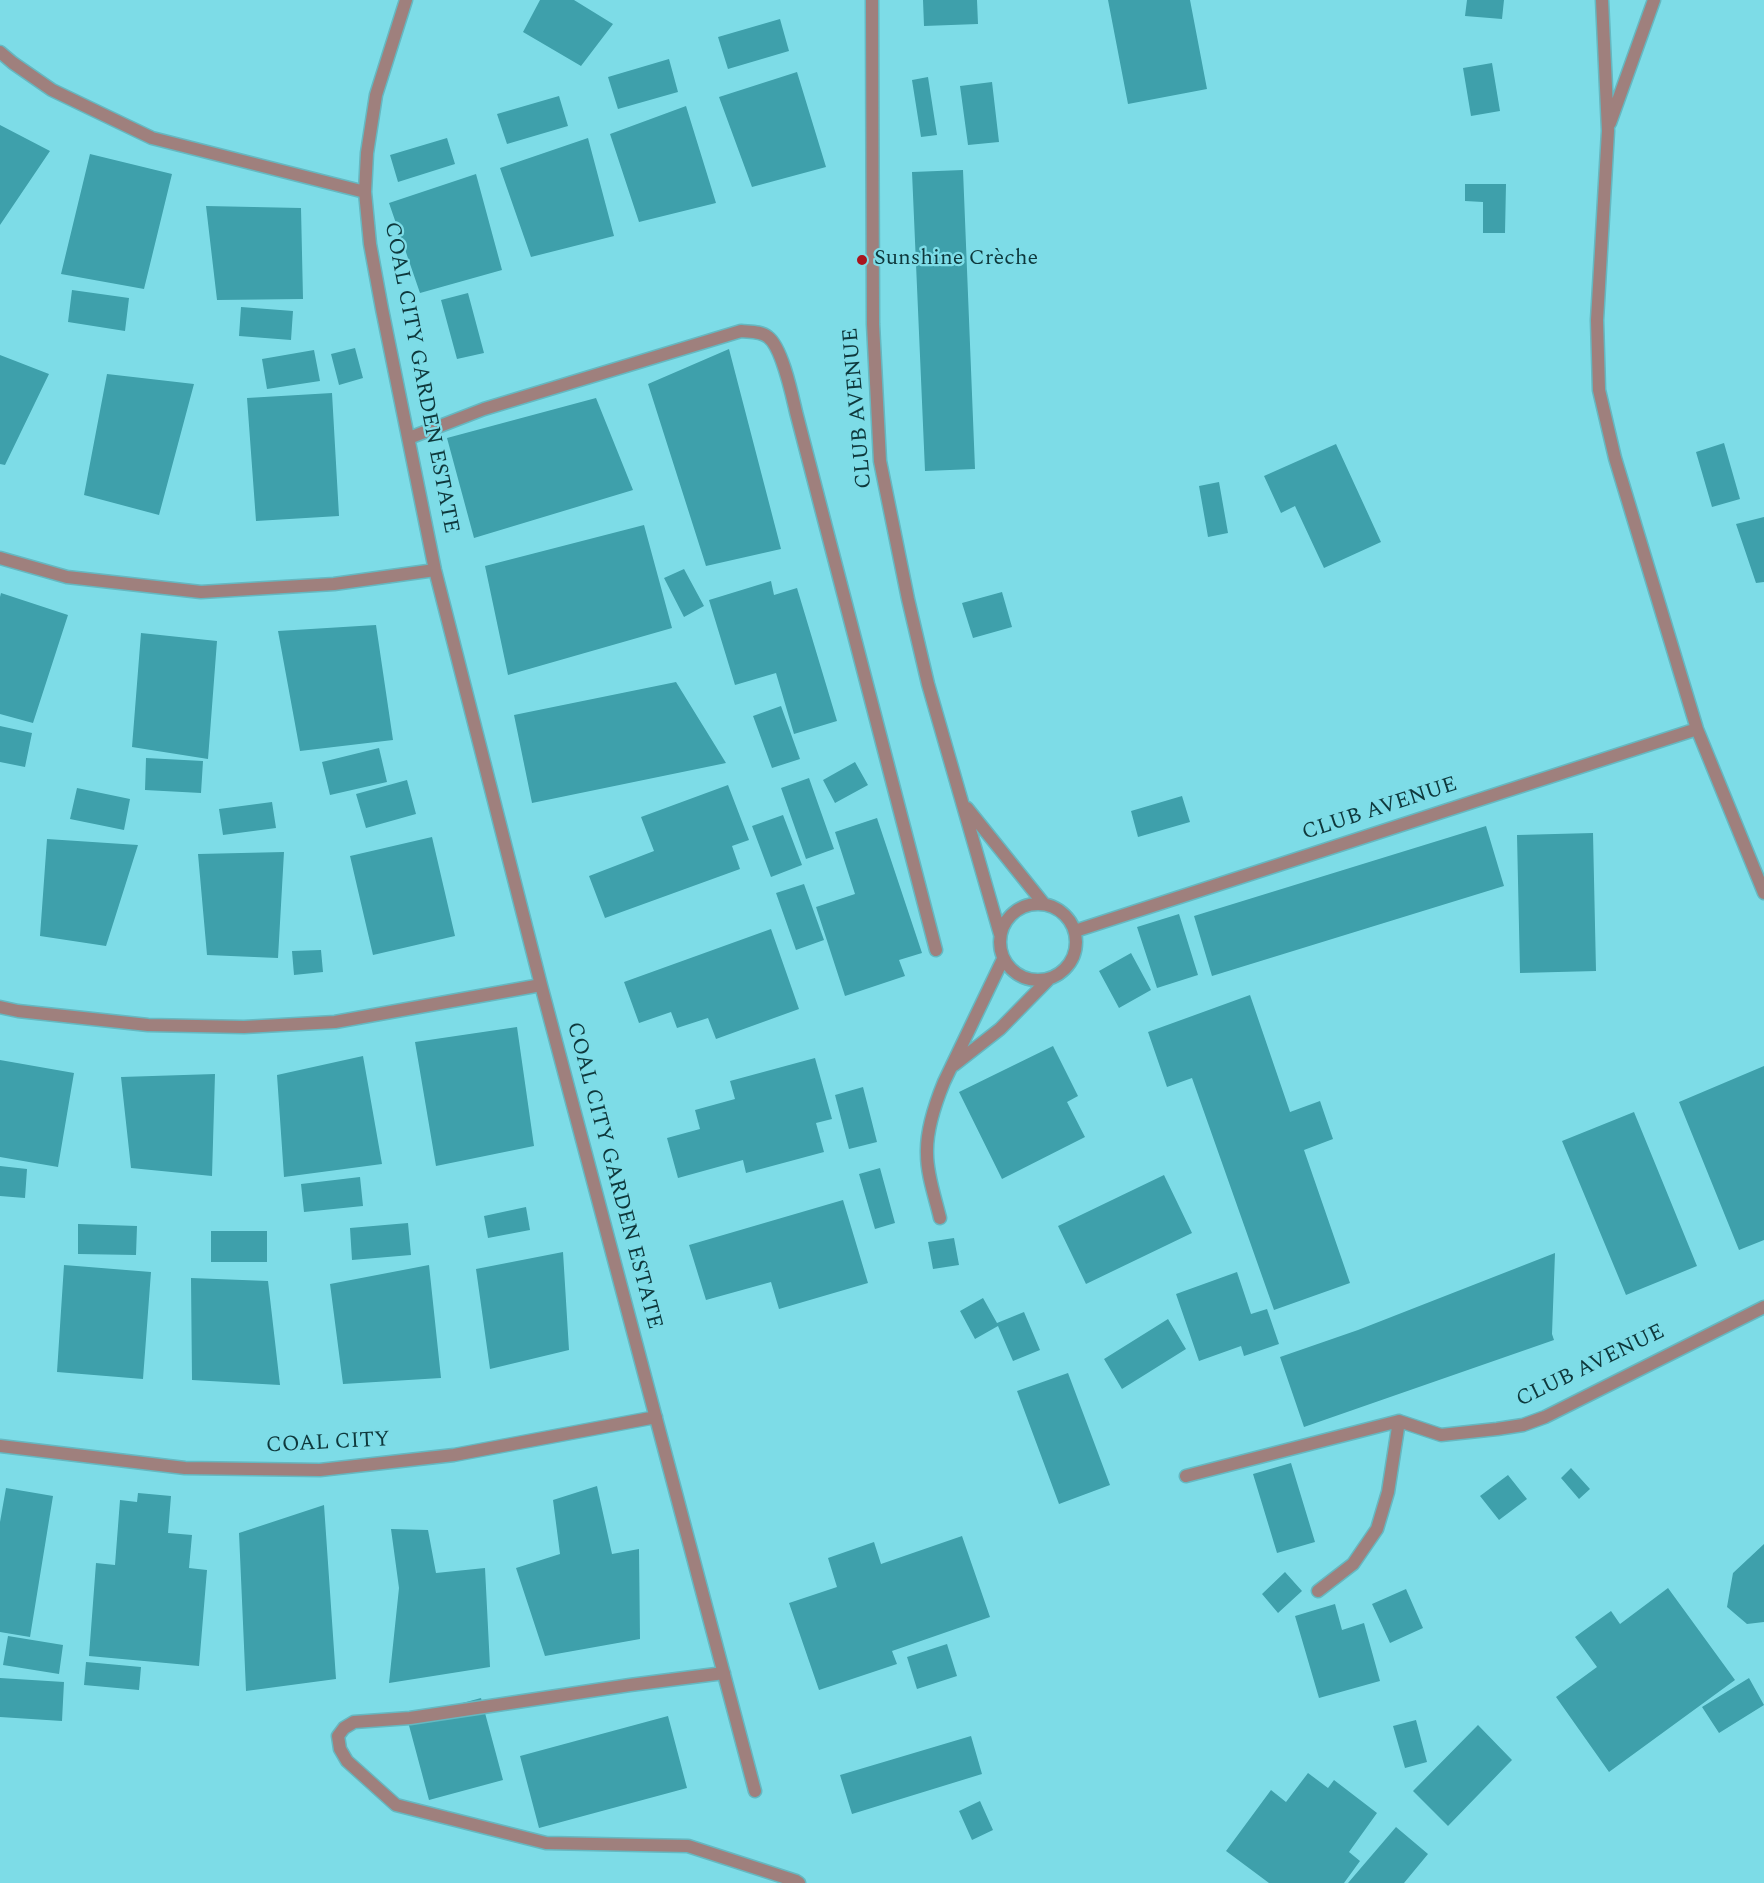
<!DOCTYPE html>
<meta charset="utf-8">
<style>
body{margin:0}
canvas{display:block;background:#7ddce7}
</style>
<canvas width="1764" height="1883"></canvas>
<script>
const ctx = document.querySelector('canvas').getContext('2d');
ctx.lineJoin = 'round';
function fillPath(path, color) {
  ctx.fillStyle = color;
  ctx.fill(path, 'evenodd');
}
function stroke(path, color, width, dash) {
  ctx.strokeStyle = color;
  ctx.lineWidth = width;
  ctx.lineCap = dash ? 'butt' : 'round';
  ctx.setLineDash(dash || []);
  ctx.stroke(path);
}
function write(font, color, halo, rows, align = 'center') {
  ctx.font = font + ' Spectral,serif';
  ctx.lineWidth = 4.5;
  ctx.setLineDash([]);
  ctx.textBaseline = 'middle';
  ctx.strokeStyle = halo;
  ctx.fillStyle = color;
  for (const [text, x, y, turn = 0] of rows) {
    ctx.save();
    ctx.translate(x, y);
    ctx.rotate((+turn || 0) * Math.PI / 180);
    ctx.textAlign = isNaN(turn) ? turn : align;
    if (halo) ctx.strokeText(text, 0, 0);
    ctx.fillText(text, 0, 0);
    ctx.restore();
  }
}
fillPath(new Path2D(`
 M 540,0 L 574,0 L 613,24 L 581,66 L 523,32 Z
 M 923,0 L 977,0 L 978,24 L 924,26 Z
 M 1108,0 L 1190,0 L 1207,89 L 1128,104 Z
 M 1467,0 L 1504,0 L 1502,19 L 1465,16 Z
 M 780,19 L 789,51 L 728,69 L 718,37 Z
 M 669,59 L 678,92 L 618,109 L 608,77 Z
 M 1492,63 L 1500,111 L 1471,116 L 1463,68 Z
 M 797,72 L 826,167 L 752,187 L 719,97 Z
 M 928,77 L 937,135 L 921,137 L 912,80 Z
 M 992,82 L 999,142 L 968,145 L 960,86 Z
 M 559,96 L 568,126 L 507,144 L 497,114 Z
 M 686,106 L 716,203 L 639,222 L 610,134 Z
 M 0,125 L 50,151 L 0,225 Z
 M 447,138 L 455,164 L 398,182 L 390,155 Z
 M 588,138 L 614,236 L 531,257 L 500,168 Z
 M 90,154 L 172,174 L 144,289 L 61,274 Z
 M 963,170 L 975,469 L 925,471 L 912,172 Z
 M 476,174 L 502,270 L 420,293 L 389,203 Z
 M 1465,184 L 1506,184 L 1505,233 L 1483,233 L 1483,202 L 1465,201 Z
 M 206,206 L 301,208 L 303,299 L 217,300 Z
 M 72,290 L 129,298 L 125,331 L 68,322 Z
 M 468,293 L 484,353 L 457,359 L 441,300 Z
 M 241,307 L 293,311 L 291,340 L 239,336 Z
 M 355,348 L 363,378 L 339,385 L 331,354 Z
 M 729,349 L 781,549 L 706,566 L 648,384 Z
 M 314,350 L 320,381 L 267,389 L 262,359 Z
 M 0,355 L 49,374 L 5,465 L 0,464 Z
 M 107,374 L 194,384 L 159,515 L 84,495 Z
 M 332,393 L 339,516 L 256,521 L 247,398 Z
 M 596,398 L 633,490 L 474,538 L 447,438 Z
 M 1724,443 L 1740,499 L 1712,507 L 1696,452 Z
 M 1336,444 L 1381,542 L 1324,568 L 1295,506 L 1281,513 L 1264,476 Z
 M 1219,482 L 1228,533 L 1208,537 L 1199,486 Z
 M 1764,517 L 1764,582 L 1756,583 L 1736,524 Z
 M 644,525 L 672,628 L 508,675 L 485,566 Z
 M 684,569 L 704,606 L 684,617 L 664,578 Z
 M 771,581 L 774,595 L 797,588 L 837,721 L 794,734 L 776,673 L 735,685 L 709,600 Z
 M 1002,592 L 1012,627 L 973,638 L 962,603 Z
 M 1,593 L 68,615 L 33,723 L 0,714 L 0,597 Z
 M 376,625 L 393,740 L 300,751 L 278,631 Z
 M 141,633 L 217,641 L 208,759 L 132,747 Z
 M 676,682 L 726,763 L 532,803 L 514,715 Z
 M 781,706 L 800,759 L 772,768 L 753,716 Z
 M 0,726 L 32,733 L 25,767 L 0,762 Z
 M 379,748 L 387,782 L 330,795 L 322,762 Z
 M 146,758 L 203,761 L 201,793 L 145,790 Z
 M 855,762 L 868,785 L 835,803 L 823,780 Z
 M 809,778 L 834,849 L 806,859 L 781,788 Z
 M 407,780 L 416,814 L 366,828 L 356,794 Z
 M 728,785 L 749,840 L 732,846 L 740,869 L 605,918 L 589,876 L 654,851 L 641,817 Z
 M 77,788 L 130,799 L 124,830 L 70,819 Z
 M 1182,796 L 1190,822 L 1138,837 L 1131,811 Z
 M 272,802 L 276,828 L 223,835 L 219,809 Z
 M 783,815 L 802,865 L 771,877 L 752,826 Z
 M 877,818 L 922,953 L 899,960 L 905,976 L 845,996 L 816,907 L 855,894 L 835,832 Z
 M 1486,826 L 1504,886 L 1212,976 L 1194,916 Z
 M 1593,833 L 1596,971 L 1520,973 L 1517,835 Z
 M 432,837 L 455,936 L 373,955 L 350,856 Z
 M 47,839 L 138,845 L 106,946 L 40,936 Z
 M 284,852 L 278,958 L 207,955 L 198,854 Z
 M 804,884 L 824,940 L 796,950 L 776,893 Z
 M 1179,914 L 1198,975 L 1157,988 L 1137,927 Z
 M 771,929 L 799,1009 L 716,1039 L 708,1018 L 677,1028 L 671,1012 L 639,1023 L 624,982 Z
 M 321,950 L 323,972 L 294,975 L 292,951 Z
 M 1131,953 L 1151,990 L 1119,1008 L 1099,971 Z
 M 1250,995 L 1290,1112 L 1320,1101 L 1333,1139 L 1304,1150 L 1350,1283 L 1274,1310 L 1192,1078 L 1167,1087 L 1148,1032 Z
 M 517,1027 L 534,1146 L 436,1166 L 415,1042 Z
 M 1053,1046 L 1078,1096 L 1067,1102 L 1085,1137 L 1002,1179 L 959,1092 Z
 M 363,1056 L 382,1164 L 284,1177 L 277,1075 Z
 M 815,1058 L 832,1119 L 816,1123 L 824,1152 L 746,1173 L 743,1160 L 678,1178 L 667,1138 L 700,1129 L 695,1110 L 735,1099 L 730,1081 Z
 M 0,1060 L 74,1073 L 58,1167 L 0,1157 Z
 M 1764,1066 L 1764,1240 L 1739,1250 L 1679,1102 Z
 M 215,1074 L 212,1176 L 131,1168 L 121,1077 Z
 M 863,1087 L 877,1142 L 849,1149 L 835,1095 Z
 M 1634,1112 L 1697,1266 L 1626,1295 L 1562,1141 Z
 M 0,1166 L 27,1169 L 25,1198 L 0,1196 Z
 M 880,1168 L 895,1223 L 875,1229 L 859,1174 Z
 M 1164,1175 L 1192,1233 L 1086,1284 L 1058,1226 Z
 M 360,1177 L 363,1206 L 304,1212 L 301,1184 Z
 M 843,1200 L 868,1283 L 779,1309 L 771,1282 L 706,1300 L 689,1245 Z
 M 526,1207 L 530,1230 L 488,1238 L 484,1216 Z
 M 408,1223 L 411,1255 L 352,1260 L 350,1228 Z
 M 78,1224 L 137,1226 L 136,1255 L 78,1254 Z
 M 211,1231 L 267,1231 L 267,1262 L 211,1262 Z
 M 954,1238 L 959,1265 L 933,1269 L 928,1242 Z
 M 563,1252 L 569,1350 L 490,1369 L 476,1269 Z
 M 1555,1253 L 1552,1334 L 1554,1340 L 1304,1427 L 1280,1357 L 1358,1330 Z
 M 64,1265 L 151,1272 L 143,1379 L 57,1372 Z
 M 429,1265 L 441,1378 L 343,1384 L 330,1284 Z
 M 1237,1272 L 1251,1314 L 1267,1309 L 1279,1344 L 1244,1356 L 1241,1346 L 1199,1361 L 1176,1294 Z
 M 191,1278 L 268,1281 L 280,1385 L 192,1380 Z
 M 983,1298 L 997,1323 L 1024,1312 L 1040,1350 L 1013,1361 L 998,1326 L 975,1339 L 960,1311 Z
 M 1168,1319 L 1186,1349 L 1122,1389 L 1104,1359 Z
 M 1068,1373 L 1110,1485 L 1059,1504 L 1017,1391 Z
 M 1291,1463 L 1315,1542 L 1277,1553 L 1253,1474 Z
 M 1571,1468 L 1590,1489 L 1579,1499 L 1561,1478 Z
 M 1508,1475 L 1527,1499 L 1499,1520 L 1480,1496 Z
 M 597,1486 L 612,1554 L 639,1549 L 640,1639 L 545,1656 L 516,1568 L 560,1554 L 553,1500 Z
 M 6,1488 L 53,1496 L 30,1637 L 0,1632 L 0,1522 Z
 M 138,1493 L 171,1496 L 168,1533 L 192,1535 L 189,1568 L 207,1570 L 199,1666 L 89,1656 L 96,1563 L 115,1565 L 120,1500 L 137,1502 Z
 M 324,1505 L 336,1679 L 246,1691 L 239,1533 Z
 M 391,1529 L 428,1530 L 436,1573 L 485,1568 L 490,1667 L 389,1683 L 399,1588 Z
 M 962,1536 L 990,1617 L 892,1651 L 897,1664 L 819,1690 L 789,1603 L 837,1587 L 828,1558 L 874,1542 L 881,1564 Z
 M 1764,1544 L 1764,1622 L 1747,1624 L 1727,1607 L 1733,1573 Z
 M 1285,1572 L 1302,1591 L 1278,1613 L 1262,1594 Z
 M 1668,1588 L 1735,1680 L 1609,1772 L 1556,1697 L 1597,1667 L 1575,1637 L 1611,1611 L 1620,1624 Z
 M 1406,1589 L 1423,1628 L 1390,1643 L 1372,1604 Z
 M 1335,1604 L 1342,1630 L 1364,1623 L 1380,1681 L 1319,1698 L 1295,1616 Z
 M 8,1636 L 63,1645 L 59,1674 L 3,1665 Z
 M 947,1644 L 957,1676 L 917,1689 L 907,1657 Z
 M 86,1662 L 141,1667 L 139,1690 L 84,1685 Z
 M 0,1678 L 64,1682 L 62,1721 L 0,1717 Z
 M 1749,1678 L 1764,1705 L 1719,1733 L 1702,1707 Z
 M 481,1698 L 503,1780 L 429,1800 L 407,1718 Z
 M 668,1716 L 687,1788 L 539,1828 L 520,1756 Z
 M 1416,1720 L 1427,1762 L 1405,1768 L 1393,1726 Z
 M 1478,1725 L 1512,1760 L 1448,1826 L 1413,1791 Z
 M 971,1736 L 982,1774 L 852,1814 L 840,1775 Z
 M 1308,1773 L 1328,1788 L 1334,1780 L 1377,1813 L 1349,1852 L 1360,1861 L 1344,1883 L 1269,1883 L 1226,1851 L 1271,1790 L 1286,1802 Z
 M 980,1801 L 993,1830 L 972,1840 L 959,1811 Z
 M 1396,1827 L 1428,1854 L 1404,1883 L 1348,1883 Z`), '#3ea0ab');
const minor = new Path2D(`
 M 406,0 L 376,95 L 367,153 L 365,192 L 370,244 L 382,309 L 435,570 L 541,985 L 755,1791
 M 872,0 L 873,324 L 880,461 L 908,599 L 928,684 L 1000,934
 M 1602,0 L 1608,131 L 1597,320 L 1599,390 L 1615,458 L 1697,729 L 1764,893
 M 0,52 L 13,63 L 52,90 L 152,138 L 365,192
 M 1610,123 L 1654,0
 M 409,438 L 484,409 L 741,331 C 750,332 761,331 768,337 C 782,347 792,395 796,412 L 936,950
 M 0,558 L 67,577 L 201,592 L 334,584 L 435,570
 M 967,808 L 1044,904
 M1000 942a38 38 0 1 1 76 0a38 38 0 1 1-76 0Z
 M 1075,931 L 1697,729
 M 0,1007 L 18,1011 L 148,1025 L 244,1027 L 335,1022 L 541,985
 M 954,1065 L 1000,1029 L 1048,980
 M 940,1218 C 935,1197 927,1175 927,1154 C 926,1130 935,1104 944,1082 L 1003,959
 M 0,1446 L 185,1468 L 320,1470 L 454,1455 L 656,1417
 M 1186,1476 L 1399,1421 L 1441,1435 L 1497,1429 L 1523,1425 L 1545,1417 L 1764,1307
 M 1318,1591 L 1353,1564 L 1377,1529 L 1388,1492 L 1399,1421
 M 724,1673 L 630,1685 L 410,1718 L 354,1722 L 344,1728 L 338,1736 L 340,1749 L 347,1761 L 396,1805 L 546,1843 L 688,1846 L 796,1881 L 799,1883`);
stroke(minor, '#65b8c1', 15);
stroke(minor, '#9f807d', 12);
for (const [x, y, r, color] of [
 [862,260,6,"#a9151e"]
]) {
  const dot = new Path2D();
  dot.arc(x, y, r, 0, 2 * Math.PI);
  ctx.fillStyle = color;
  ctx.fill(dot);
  stroke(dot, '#7ddce7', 2);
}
write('22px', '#0e383c', '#7ddce7', [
 ["Sunshine Crèche",874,260]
], 'left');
write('22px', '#0e383c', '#7ddce7', [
 ["COAL CITY GARDEN ESTATE",420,378,79],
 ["CLUB AVENUE",859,408,-95],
 ["CLUB AVENUE",1380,810,-18],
 ["COAL CITY GARDEN ESTATE",613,1176,75],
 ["CLUB AVENUE",1591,1367,-26],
 ["COAL CITY",328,1444,-3]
]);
</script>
